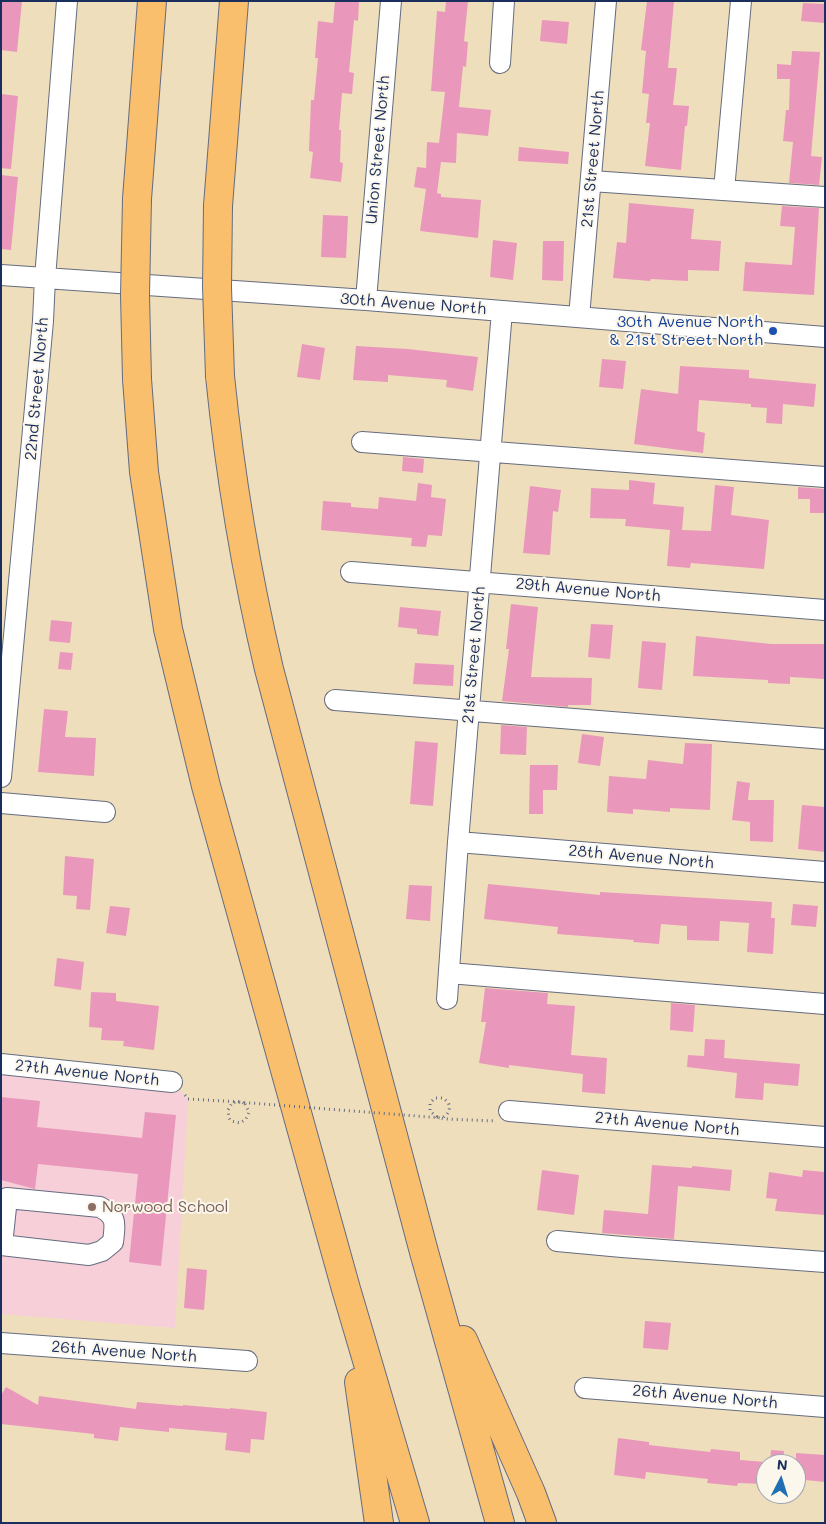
<!DOCTYPE html>
<style>
body{margin:0}
#map{position:relative;width:826px;height:1524px;overflow:hidden;background:#efdebc;font-family:Mali,sans-serif}
canvas{display:block}
.frame{position:absolute;inset:0;border:2px solid #1b2f5e;pointer-events:none}
.north{position:absolute;left:756px;top:1454px;width:50px;height:50px;box-sizing:border-box;background:#fbf7ec;border:1px solid #a1a7b3;border-radius:50%;rotate:5deg;font-size:14px;font-weight:700;line-height:20px;text-align:center;color:#1b2f5e}
.north::after{content:'';display:block;margin:auto;width:18px;height:22px;background:#1f6fb2;clip-path:polygon(50% 0,100% 100%,50% 72%,0 100%)}
</style>
<div id="map">
<canvas width="826" height="1524"></canvas>
<div class="frame"></div>
<div class="north">N</div>
</div>
<script>
const ctx = document.querySelector('canvas').getContext('2d');
ctx.lineJoin = 'round';
function fillPath(path, color) {
  ctx.fillStyle = color;
  ctx.fill(path, 'evenodd');
}
function stroke(path, color, width, dash) {
  ctx.strokeStyle = color;
  ctx.lineWidth = width;
  ctx.lineCap = dash ? 'butt' : 'round';
  ctx.setLineDash(dash || []);
  ctx.stroke(path);
}
function write(font, color, halo, rows, align = 'center') {
  ctx.font = font + ' Mali,sans-serif';
  ctx.lineWidth = 4;
  ctx.setLineDash([]);
  ctx.textBaseline = 'middle';
  ctx.strokeStyle = halo;
  ctx.fillStyle = color;
  for (const [text, x, y, turn = 0] of rows) {
    ctx.save();
    ctx.translate(x, y);
    ctx.rotate((+turn || 0) * Math.PI / 180);
    ctx.textAlign = isNaN(turn) ? turn : align;
    if (halo) ctx.strokeText(text, 0, 0);
    ctx.fillText(text, 0, 0);
    ctx.restore();
  }
}
fillPath(new Path2D(`
 M 1,1068 L 172,1082 L 188,1099 L 175,1328 L 1,1314 Z`), '#f6cfd8');
fillPath(new Path2D(`
 M 1,1 L 22,1 L 17,52 L 1,50 Z
 M 335,1 L 359,1 L 358,21 L 354,20 L 349,72 L 354,73 L 352,94 L 342,93 L 339,130 L 341,130 L 340,162 L 343,163 L 341,182 L 310,178 L 313,152 L 309,151 L 311,100 L 314,100 L 318,58 L 315,58 L 318,21 L 333,23 Z
 M 446,1 L 468,1 L 464,41 L 468,42 L 466,67 L 463,66 L 459,107 L 491,110 L 488,136 L 457,133 L 456,163 L 441,162 L 437,193 L 441,194 L 441,197 L 481,200 L 478,238 L 420,231 L 426,189 L 414,187 L 417,167 L 426,168 L 427,142 L 439,143 L 445,92 L 431,91 L 437,11 L 445,12 Z
 M 647,1 L 674,1 L 668,68 L 677,68 L 673,105 L 689,106 L 687,126 L 685,126 L 681,170 L 645,166 L 650,123 L 646,123 L 649,94 L 642,93 L 646,51 L 641,50 Z
 M 803,3 L 825,4 L 825,23 L 801,21 Z
 M 542,20 L 569,22 L 567,44 L 540,41 Z
 M 792,51 L 820,52 L 811,156 L 822,157 L 819,185 L 789,183 L 793,142 L 783,141 L 786,110 L 789,110 L 790,79 L 777,79 L 777,64 L 791,65 Z
 M 1,94 L 18,96 L 11,169 L 1,168 Z
 M 519,147 L 569,152 L 568,164 L 518,161 Z
 M 1,175 L 18,177 L 11,250 L 1,249 Z
 M 629,203 L 694,209 L 691,239 L 721,241 L 719,271 L 688,270 L 688,281 L 651,279 L 650,281 L 613,278 L 617,242 L 626,243 Z
 M 782,206 L 819,208 L 814,295 L 743,291 L 745,262 L 792,265 L 795,227 L 780,226 Z
 M 323,215 L 348,216 L 346,258 L 321,257 Z
 M 493,240 L 517,243 L 513,280 L 490,277 Z
 M 543,241 L 564,241 L 563,281 L 542,280 Z
 M 302,344 L 325,348 L 320,380 L 297,377 Z
 M 356,346 L 408,349 L 478,357 L 473,391 L 446,387 L 447,380 L 388,375 L 388,382 L 353,380 Z
 M 602,359 L 626,361 L 623,389 L 599,387 Z
 M 680,366 L 749,370 L 749,378 L 816,384 L 814,407 L 783,404 L 782,424 L 766,423 L 767,408 L 751,407 L 751,404 L 699,400 L 697,431 L 705,433 L 703,453 L 634,444 L 641,389 L 678,394 Z
 M 403,457 L 424,459 L 423,473 L 402,471 Z
 M 629,480 L 655,483 L 653,504 L 684,507 L 682,530 L 711,531 L 715,485 L 734,487 L 731,515 L 769,520 L 764,569 L 691,563 L 690,568 L 667,566 L 670,530 L 625,526 L 626,519 L 590,518 L 591,488 L 629,490 Z
 M 418,483 L 432,485 L 431,497 L 446,499 L 442,536 L 428,535 L 426,547 L 411,546 L 412,538 L 321,530 L 323,501 L 351,503 L 351,507 L 378,509 L 379,497 L 416,501 Z
 M 530,486 L 561,490 L 558,512 L 553,511 L 550,555 L 523,553 Z
 M 798,487 L 825,489 L 825,513 L 810,513 L 810,499 L 798,499 Z
 M 511,604 L 538,607 L 531,677 L 592,678 L 591,705 L 568,705 L 568,707 L 502,701 L 509,649 L 506,649 Z
 M 400,607 L 441,611 L 438,636 L 417,634 L 417,629 L 398,627 Z
 M 51,620 L 72,622 L 70,643 L 49,641 Z
 M 591,624 L 613,625 L 610,659 L 588,657 Z
 M 696,636 L 771,644 L 825,644 L 825,679 L 790,677 L 790,684 L 768,683 L 768,680 L 693,676 Z
 M 642,641 L 666,643 L 662,690 L 638,688 Z
 M 60,652 L 73,653 L 71,670 L 58,669 Z
 M 415,663 L 454,665 L 453,686 L 413,684 Z
 M 44,709 L 68,711 L 65,737 L 96,738 L 94,776 L 38,772 Z
 M 501,725 L 527,727 L 526,755 L 500,754 Z
 M 582,734 L 604,737 L 600,766 L 578,763 Z
 M 415,741 L 438,743 L 433,806 L 410,804 Z
 M 685,743 L 712,744 L 710,810 L 670,808 L 670,812 L 633,809 L 633,814 L 607,812 L 609,776 L 646,779 L 648,760 L 683,764 Z
 M 530,765 L 558,765 L 557,790 L 543,790 L 543,814 L 529,814 Z
 M 737,781 L 750,783 L 748,800 L 774,800 L 773,842 L 750,841 L 750,822 L 732,820 Z
 M 802,805 L 825,807 L 825,852 L 798,849 Z
 M 65,856 L 94,859 L 90,910 L 76,909 L 77,896 L 63,895 Z
 M 488,884 L 600,895 L 600,892 L 772,902 L 771,918 L 775,918 L 773,954 L 747,952 L 749,923 L 720,921 L 719,941 L 687,940 L 687,926 L 661,924 L 659,944 L 633,942 L 634,940 L 557,934 L 558,927 L 484,919 Z
 M 409,885 L 432,886 L 430,921 L 406,919 Z
 M 793,904 L 818,906 L 816,927 L 791,925 Z
 M 110,906 L 130,908 L 126,936 L 106,933 Z
 M 57,958 L 84,962 L 81,990 L 54,986 Z
 M 485,988 L 548,993 L 547,1004 L 575,1006 L 571,1055 L 607,1058 L 605,1094 L 582,1092 L 583,1074 L 509,1065 L 509,1068 L 479,1063 L 486,1022 L 481,1022 Z
 M 91,992 L 116,993 L 116,1001 L 159,1006 L 154,1050 L 123,1046 L 124,1041 L 101,1040 L 102,1028 L 89,1027 Z
 M 671,1003 L 695,1005 L 693,1032 L 670,1030 Z
 M 705,1039 L 725,1040 L 724,1058 L 800,1064 L 798,1086 L 764,1083 L 763,1100 L 735,1098 L 737,1073 L 687,1067 L 688,1055 L 704,1056 Z
 M 1,1097 L 40,1101 L 37,1127 L 142,1138 L 145,1112 L 176,1115 L 161,1266 L 129,1262 L 138,1174 L 38,1164 L 35,1189 L 1,1180 Z
 M 652,1165 L 692,1168 L 692,1166 L 732,1170 L 730,1191 L 678,1186 L 674,1239 L 602,1233 L 604,1210 L 648,1214 Z
 M 542,1170 L 579,1175 L 574,1215 L 537,1210 Z
 M 803,1170 L 825,1172 L 825,1215 L 775,1211 L 777,1199 L 766,1198 L 769,1172 L 802,1177 Z
 M 187,1268 L 207,1270 L 204,1310 L 184,1308 Z
 M 645,1321 L 671,1323 L 668,1350 L 643,1348 Z
 M 6,1387 L 38,1405 L 39,1396 L 136,1409 L 137,1402 L 183,1406 L 183,1405 L 230,1409 L 230,1408 L 267,1412 L 264,1440 L 251,1439 L 250,1453 L 225,1450 L 227,1433 L 169,1428 L 169,1432 L 120,1427 L 118,1441 L 94,1438 L 94,1434 L 1,1424 L 1,1395 Z
 M 618,1438 L 649,1442 L 649,1445 L 710,1452 L 711,1449 L 740,1452 L 740,1460 L 766,1462 L 766,1484 L 738,1483 L 737,1486 L 707,1483 L 708,1479 L 646,1472 L 645,1479 L 614,1475 Z
 M 771,1450 L 784,1451 L 783,1464 L 770,1464 Z
 M 796,1453 L 825,1455 L 825,1482 L 796,1479 Z`), '#e998bb');
const minor = new Path2D(`
 M 500,63 L 504,1
 M 591,181 L 825,197
 M 724,190 L 741,1
 M 1,275 L 366,300 L 825,337
 M 366,300 L 391,1
 M 579,317 L 606,1
 M 362,442 L 825,477
 M 351,572 L 825,610
 M 335,700 L 825,739
 M 1,777 L 43,321 L 45,278 L 67,1
 M 1,803 L 105,812
 M 458,842 L 825,872
 M 449,973 L 825,1004
 M 447,999 L 458,842 L 502,311
 M 1,1064 L 172,1082
 M 509,1111 L 825,1137
 M 557,1241 L 622,1247 L 825,1262
 M 1,1245 L 89,1255 L 102,1251 L 113,1242 C 115,1224 118,1217 100,1207 L 7,1198 L 2,1245
 M 1,1343 L 247,1361
 M 585,1388 L 825,1407`);
const highway = new Path2D(`
 M 137,199 L 152,1
 M 218,206 L 234,1
 M 220,376 C 230,475 246,572 269,669 L 424,1252 L 500,1523
 M 137,379 L 144,472 L 168,629 L 206,786 L 346,1289 L 415,1523
 M 463,1340 L 531,1493 L 542,1523
 M 359,1382 L 379,1523`);
stroke(minor, '#656c7f', 22);
stroke(highway, '#656c7f', 30);
stroke(new Path2D(`
 M 185,1095 L 188,1099 L 242,1102 L 245,1104
 M 437,1117 L 445,1119 L 496,1121`), '#656c7f', 3, [1, 4]);
stroke(minor, '#fff', 20);
stroke(highway, '#f9bf6d', 28);
const highwayBridge = new Path2D(`
 M 218,206 L 217,287 L 220,376
 M 137,379 L 135,295 L 137,199`);
stroke(highwayBridge, '#656c7f', 30, []);
stroke(new Path2D(`
 M 245,1104 L 249,1112 L 246,1119 L 240,1123 L 231,1121 L 229,1118 L 228,1110 L 232,1103 L 238,1102 L 442,1118 C 449,1114 451,1109 448,1102 L 443,1098 L 435,1098 L 430,1103 L 430,1111 L 437,1117`), '#656c7f', 3, [1, 4]);
stroke(highwayBridge, '#f9bf6d', 28);
for (const [x, y, r, color] of [
 [773,331,5,"#1a4fb4"],
 [92,1207,5,"#8d6e63"]
]) {
  const dot = new Path2D();
  dot.arc(x, y, r, 0, 2 * Math.PI);
  ctx.fillStyle = color;
  ctx.fill(dot);
  stroke(dot, '#fbf7ec', 2);
}
write('16px', '#1b2f5e', '#fbf7ec', [
 ["Union Street North",378,150,-85],
 ["21st Street North",593,159,-85],
 ["30th Avenue North",413,304,4],
 ["22nd Street North",37,389,-85],
 ["29th Avenue North",588,590,5],
 ["21st Street North",474,655,-85],
 ["28th Avenue North",641,857,5],
 ["27th Avenue North",87,1073,6],
 ["27th Avenue North",667,1124,5],
 ["26th Avenue North",124,1352,4],
 ["26th Avenue North",705,1397,5]
]);
write('16px', '#164399', '#fbf7ec', [
 ["30th Avenue North",763,322],
 ["& 21st Street North",763,340]
], 'right');
write('16px', '#785e54', '#fbf7ec', [
 ["Norwood School",102,1207]
], 'left');
</script>
